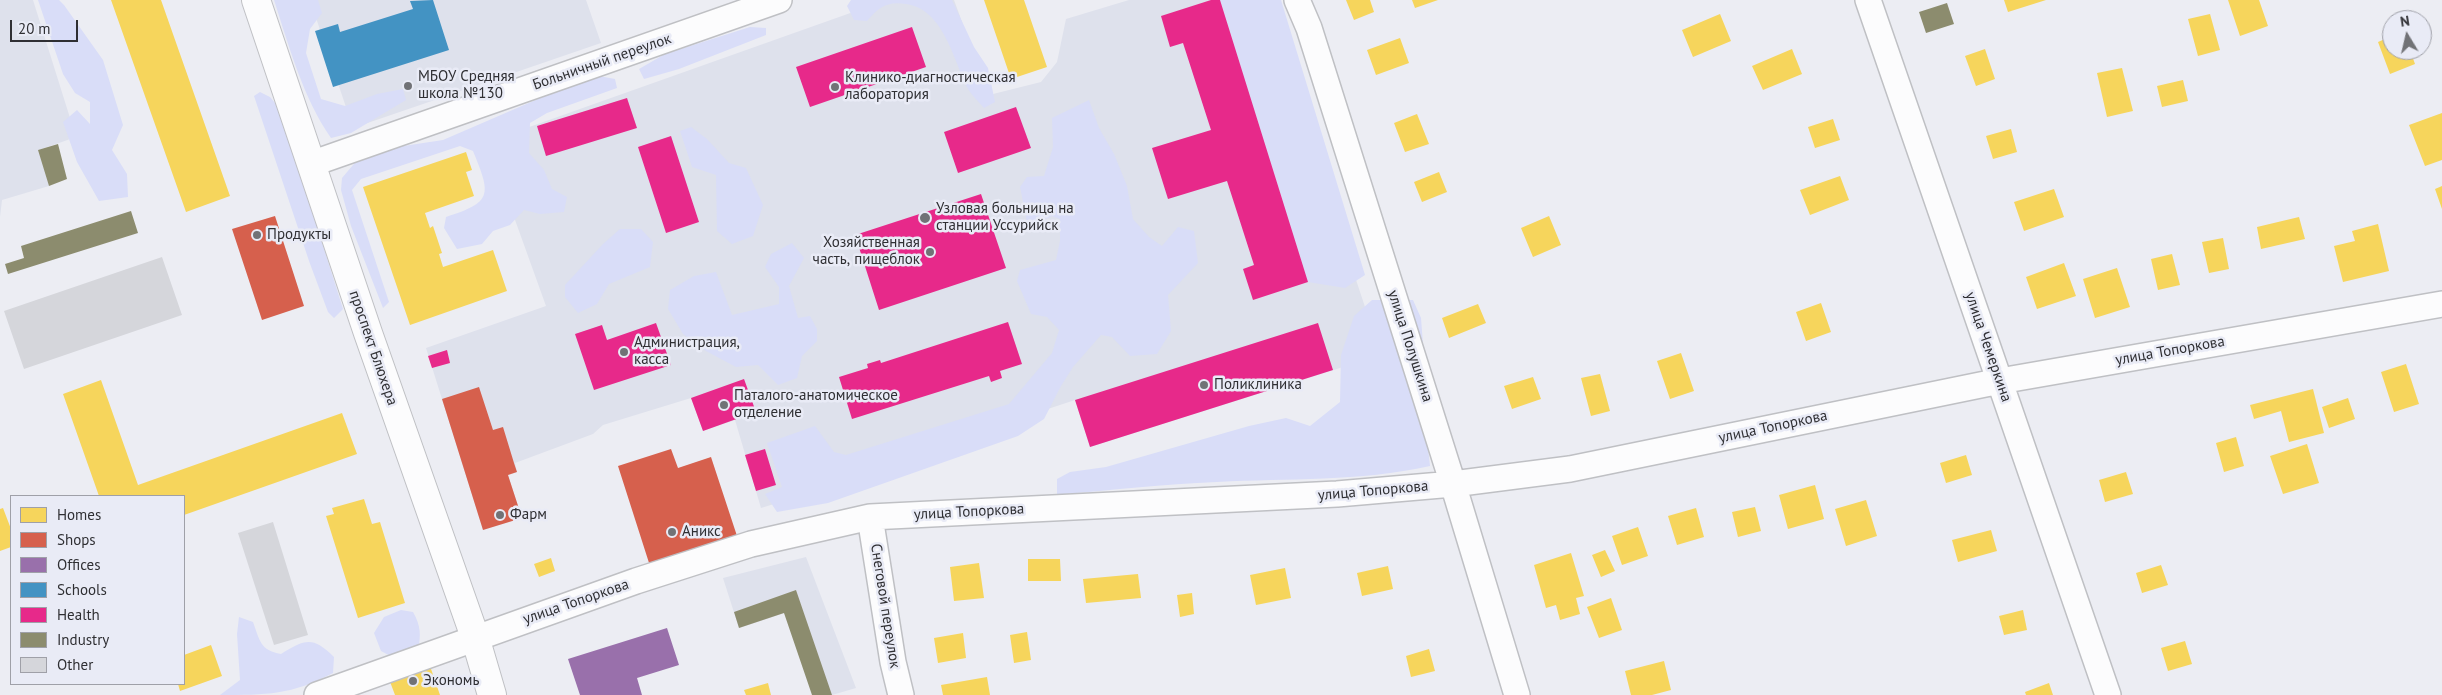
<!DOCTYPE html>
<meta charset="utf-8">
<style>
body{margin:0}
#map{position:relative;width:2442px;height:695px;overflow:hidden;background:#ecedf3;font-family:"PT Sans",sans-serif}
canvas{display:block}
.legend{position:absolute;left:10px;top:495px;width:175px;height:190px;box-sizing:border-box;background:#e9ebf6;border:1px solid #9fa0a8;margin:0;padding:6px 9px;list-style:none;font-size:15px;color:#2f2f33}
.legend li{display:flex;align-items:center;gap:10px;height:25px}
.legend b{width:25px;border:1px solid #9fa0a8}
.north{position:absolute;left:2382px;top:10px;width:50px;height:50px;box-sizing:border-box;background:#e9ebf6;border:1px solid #9fa0a8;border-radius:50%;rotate:351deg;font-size:14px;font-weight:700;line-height:20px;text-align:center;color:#2f2f33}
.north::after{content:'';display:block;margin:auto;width:18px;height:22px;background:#717276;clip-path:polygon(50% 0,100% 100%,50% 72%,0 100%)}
.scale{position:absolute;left:10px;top:20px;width:68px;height:22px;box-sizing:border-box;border:2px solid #2f2f33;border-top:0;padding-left:6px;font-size:15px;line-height:18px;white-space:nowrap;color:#2f2f33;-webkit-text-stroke:4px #e9ebf6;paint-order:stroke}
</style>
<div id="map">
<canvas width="2442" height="695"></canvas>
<ul class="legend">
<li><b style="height:14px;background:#f6d55c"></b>Homes</li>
<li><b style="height:14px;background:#d6604d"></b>Shops</li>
<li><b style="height:14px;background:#9970ab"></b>Offices</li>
<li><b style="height:14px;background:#4393c3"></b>Schools</li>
<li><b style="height:14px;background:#e7298a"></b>Health</li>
<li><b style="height:14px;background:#8c8c6e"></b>Industry</li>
<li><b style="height:14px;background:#d5d6db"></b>Other</li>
</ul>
<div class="north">N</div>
<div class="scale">20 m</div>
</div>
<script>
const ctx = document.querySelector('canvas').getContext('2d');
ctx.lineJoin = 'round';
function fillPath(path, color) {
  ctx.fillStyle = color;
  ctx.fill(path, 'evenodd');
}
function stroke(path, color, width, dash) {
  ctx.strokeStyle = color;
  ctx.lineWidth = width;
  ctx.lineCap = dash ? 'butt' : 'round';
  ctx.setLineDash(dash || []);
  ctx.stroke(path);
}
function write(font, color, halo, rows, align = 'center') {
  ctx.font = font + ' "PT Sans",sans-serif';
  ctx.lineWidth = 5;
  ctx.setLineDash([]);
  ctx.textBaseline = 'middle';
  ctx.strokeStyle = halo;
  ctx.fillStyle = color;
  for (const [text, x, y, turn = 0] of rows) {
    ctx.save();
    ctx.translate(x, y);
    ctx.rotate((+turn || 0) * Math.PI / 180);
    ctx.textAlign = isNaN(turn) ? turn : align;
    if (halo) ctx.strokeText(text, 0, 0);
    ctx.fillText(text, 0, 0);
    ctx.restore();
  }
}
fillPath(new Path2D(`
 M 0,0 L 33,0 L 76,137 L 39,150 L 49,186 L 2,200 L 0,217 Z
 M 310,0 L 586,0 L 601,43 L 353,128 Z
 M 887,0 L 954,0 L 989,95 L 1041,82 L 1057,62 L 1066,19 L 1129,0 L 1263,0 L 1381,355 L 1090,447 L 1075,400 L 864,470 L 865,476 L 761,508 L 735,420 L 703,431 L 691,398 L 603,425 L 593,434 L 515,463 L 517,472 L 508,475 L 522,518 L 483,530 L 426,348 L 546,306 L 487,142 Z
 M 806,557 L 856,688 L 832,695 L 784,613 L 739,628 L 723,578 Z`), '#dee1ec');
fillPath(new Path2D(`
 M 38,0 L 59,0 L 64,5 L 103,60 L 123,125 L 112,150 L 127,174 L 128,197 L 99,201 L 77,162 L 63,122 L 77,110 L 90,124 L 90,102 L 75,93 L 63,74 Z
 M 274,0 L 318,0 L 322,13 L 310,29 L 306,53 L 321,99 L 345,106 L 377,94 L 403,89 L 406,100 L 351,133 L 331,138 C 303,98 289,46 274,0 Z
 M 851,0 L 952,0 L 974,47 L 988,68 L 995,102 L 984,108 C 979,102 971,95 967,87 C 953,58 943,9 906,4 C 887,1 879,7 867,21 L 854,20 L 847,6 Z
 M 1220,0 L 1281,0 L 1365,275 L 1345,288 L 1308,282 Z
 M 750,27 L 766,28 L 766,35 L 679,69 L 644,79 L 639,69 L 665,54 Z
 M 599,76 L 615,79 L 617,88 L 547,113 L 530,123 L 529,153 L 544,170 L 552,189 L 567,197 L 564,212 L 540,214 L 524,210 L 510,225 L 493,231 L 482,244 L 457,249 L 444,228 L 446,217 C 493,202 491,195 473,151 L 460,146 L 361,179 L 352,190 L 389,302 L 383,308 L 351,226 L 341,190 L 342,178 L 364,152 L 443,140 L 568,86 Z
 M 260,92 L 270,97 L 280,109 L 343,309 L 334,318 L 328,312 L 309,261 L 254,96 Z
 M 1089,100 L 1099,128 L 1114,154 L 1127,186 L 1133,219 L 1149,237 L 1162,246 L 1178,227 L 1194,231 L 1198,263 L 1168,295 L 1171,331 L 1157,354 L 1130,356 L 1112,337 L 1101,335 L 1073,367 L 1061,386 L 1044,419 L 1018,436 L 828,503 L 777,512 L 765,494 L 782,487 L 767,443 L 815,426 L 834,452 L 846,455 L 1009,404 L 1052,353 L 1059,330 L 1047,317 L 1031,314 L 1017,281 L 1020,270 L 1056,260 L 1060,241 L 1060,219 L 1052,216 L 1028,227 L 1020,187 L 1027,177 L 1044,176 L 1053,147 L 1052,118 Z
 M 691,127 L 707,139 L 729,163 L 746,168 L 763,205 L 753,236 L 732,244 L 717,231 L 716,175 L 692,167 L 680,131 Z
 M 620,229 L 641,229 L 653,242 L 650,267 L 609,284 L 597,304 L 578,313 L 565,297 L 565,285 L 603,244 Z
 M 792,243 L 804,258 L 789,286 L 798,318 L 810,316 L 817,329 L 817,341 L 802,356 L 797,378 L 778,385 L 758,365 L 736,367 L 706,351 L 683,334 L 668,309 L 670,290 L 694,276 L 716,272 L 732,315 L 779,304 L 779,287 L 765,267 L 771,254 Z
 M 1372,300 L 1413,300 L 1421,318 L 1423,344 L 1399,348 L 1426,429 L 1430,466 C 1359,482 1289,478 1217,482 C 1164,484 1110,490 1057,495 L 1057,479 L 1070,472 L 1106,467 L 1249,426 L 1286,418 L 1310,426 L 1340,402 L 1341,355 L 1354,316 Z
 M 401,610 L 413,612 C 421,626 421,635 418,650 L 396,659 L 381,651 L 374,633 L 384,617 Z
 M 239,617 L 253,622 C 260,641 260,650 281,654 C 305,639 313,636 334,657 L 333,673 C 292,695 266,695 220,695 L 240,680 L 237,634 Z`), '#d9ddf8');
fillPath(new Path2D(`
 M 111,0 L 161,0 L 230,196 L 186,212 Z
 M 984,0 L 1024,0 L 1047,67 L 1011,79 Z
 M 1346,0 L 1370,0 L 1374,12 L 1354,20 Z
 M 1412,0 L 1438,0 L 1415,8 Z
 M 2004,0 L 2046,0 L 2008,12 Z
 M 2228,0 L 2259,0 L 2268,26 L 2240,36 Z
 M 1720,14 L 1731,41 L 1693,57 L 1682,30 Z
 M 2210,14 L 2220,50 L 2198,56 L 2188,19 Z
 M 2392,36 L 2392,50 L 2410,50 L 2415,64 L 2390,74 L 2378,42 Z
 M 1400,38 L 1409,63 L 1376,75 L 1367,50 Z
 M 1792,49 L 1802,74 L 1763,90 L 1752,66 Z
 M 1985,49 L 1995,79 L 1976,86 L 1965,56 Z
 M 2122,68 L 2133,111 L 2107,117 L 2097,73 Z
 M 2183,80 L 2188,101 L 2162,107 L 2157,86 Z
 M 2442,113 L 2442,160 L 2425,166 L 2409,125 Z
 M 1417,114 L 1429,144 L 1405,152 L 1394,123 Z
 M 1833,119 L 1840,140 L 1815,148 L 1808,127 Z
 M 2011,129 L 2017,152 L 1993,159 L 1986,136 Z
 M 466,152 L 472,170 L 466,172 L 474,196 L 425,213 L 430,228 L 433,226 L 442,253 L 439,254 L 443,267 L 493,250 L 507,291 L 410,325 L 363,187 Z
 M 1439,172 L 1447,192 L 1422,202 L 1414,182 Z
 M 1840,176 L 1849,200 L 1810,215 L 1800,190 Z
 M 2442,186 L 2442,209 L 2435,189 Z
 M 2054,189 L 2064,217 L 2024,231 L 2014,202 Z
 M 1549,216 L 1561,245 L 1533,257 L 1521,228 Z
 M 2299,217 L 2305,239 L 2261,249 L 2257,227 Z
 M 2378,224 L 2389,271 L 2343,282 L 2334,246 L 2355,241 L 2352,231 Z
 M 2223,238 L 2229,269 L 2209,273 L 2202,242 Z
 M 2172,254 L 2180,285 L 2158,290 L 2151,259 Z
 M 2064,263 L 2076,296 L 2037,309 L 2026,277 Z
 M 2117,268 L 2130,307 L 2095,318 L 2083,279 Z
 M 1821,303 L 1831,332 L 1806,341 L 1796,312 Z
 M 1478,304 L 1486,323 L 1449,338 L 1442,318 Z
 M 1681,353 L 1694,391 L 1670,399 L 1657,361 Z
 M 2406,364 L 2419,404 L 2394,412 L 2381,372 Z
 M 1600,374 L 1610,411 L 1591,416 L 1581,378 Z
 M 1533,377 L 1541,399 L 1512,409 L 1504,386 Z
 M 101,380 L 138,485 L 342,413 L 357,454 L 184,515 L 184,496 L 99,496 L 63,394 Z
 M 2313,389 L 2324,433 L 2289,442 L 2281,411 L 2254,419 L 2250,405 Z
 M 2348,398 L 2355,419 L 2329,428 L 2322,407 Z
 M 2236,437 L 2244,466 L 2224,472 L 2216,443 Z
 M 2307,444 L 2319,483 L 2283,494 L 2270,456 Z
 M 1966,455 L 1972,475 L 1946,483 L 1940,463 Z
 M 2126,472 L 2133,494 L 2105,502 L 2099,480 Z
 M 1815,485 L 1824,519 L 1788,529 L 1779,495 Z
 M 364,499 L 372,524 L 380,522 L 405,603 L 358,618 L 326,516 L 334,514 L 332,508 Z
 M 1866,500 L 1877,536 L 1846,546 L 1835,509 Z
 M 1755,507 L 1761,531 L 1738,537 L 1732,512 Z
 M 3,508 L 11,529 L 11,547 L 0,551 L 0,509 Z
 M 1696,508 L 1704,537 L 1677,545 L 1668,516 Z
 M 1638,527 L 1648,556 L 1622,565 L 1612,536 Z
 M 1991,530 L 1997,551 L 1958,562 L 1952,540 Z
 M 1605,550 L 1615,571 L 1601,577 L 1592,555 Z
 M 1571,553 L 1584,596 L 1576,598 L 1580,614 L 1560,620 L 1556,605 L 1546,608 L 1534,565 Z
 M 551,558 L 555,571 L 539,577 L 534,564 Z
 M 1028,559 L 1060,559 L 1061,581 L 1028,581 Z
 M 979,563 L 984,598 L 954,601 L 950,567 Z
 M 2161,565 L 2168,585 L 2142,593 L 2136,573 Z
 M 1388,566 L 1393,589 L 1362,596 L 1357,573 Z
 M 1285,568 L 1291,598 L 1256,605 L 1250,575 Z
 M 1138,574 L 1141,598 L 1086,603 L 1083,579 Z
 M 1192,593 L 1194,614 L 1180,617 L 1177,595 Z
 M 1611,598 L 1622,630 L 1599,638 L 1587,607 Z
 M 2023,610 L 2027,630 L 2004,635 L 1999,616 Z
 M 1027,632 L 1031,660 L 1014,663 L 1010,635 Z
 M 963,633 L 966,658 L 938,663 L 934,638 Z
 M 2185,641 L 2192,664 L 2168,671 L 2161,648 Z
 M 211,645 L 222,676 L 180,691 L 178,684 L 184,684 L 184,655 Z
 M 1429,649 L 1435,671 L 1411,677 L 1406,656 Z
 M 1664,661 L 1671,690 L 1652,695 L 1631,695 L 1625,671 Z
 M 430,666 L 440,695 L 395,695 L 389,679 Z
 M 987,677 L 990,695 L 943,695 L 941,685 Z
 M 768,683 L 771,695 L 746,695 L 744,690 Z
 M 2049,683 L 2053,695 L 2026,695 L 2025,692 Z`), '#f6d55c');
fillPath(new Path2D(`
 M 275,216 L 304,306 L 262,320 L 232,229 Z
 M 479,387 L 493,430 L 503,427 L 514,463 L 517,472 L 508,475 L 522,518 L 483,530 L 442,399 Z
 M 671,449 L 678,468 L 711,457 L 738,539 L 650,566 L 618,466 Z`), '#d6604d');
fillPath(new Path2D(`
 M 667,628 L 679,665 L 637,678 L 642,695 L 580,695 L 568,659 Z`), '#9970ab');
fillPath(new Path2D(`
 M 433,0 L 449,50 L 333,87 L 315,31 L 338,24 L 340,32 L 413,9 L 410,1 Z`), '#4393c3');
fillPath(new Path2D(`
 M 1211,0 L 1220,0 L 1308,282 L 1253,300 L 1243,269 L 1254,265 L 1227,181 L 1168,199 L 1152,148 L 1211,130 L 1183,43 L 1170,47 L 1161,16 Z
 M 912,27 L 926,67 L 810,107 L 796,67 Z
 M 627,98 L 637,128 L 546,156 L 537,126 Z
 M 1016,107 L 1031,148 L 958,173 L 944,132 Z
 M 671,136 L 699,222 L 666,233 L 638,147 Z
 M 981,194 L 1006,268 L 879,310 L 855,235 Z
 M 1008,322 L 1022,364 L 1000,371 L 1002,378 L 991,382 L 989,376 L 852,419 L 839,377 L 868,368 L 867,364 L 880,360 L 881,363 Z
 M 656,323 L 671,365 L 594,390 L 575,334 L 602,325 L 607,340 Z
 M 1318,323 L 1333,370 L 1090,447 L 1075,400 Z
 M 447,350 L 450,363 L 432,368 L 428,356 Z
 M 744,379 L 756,412 L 703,431 L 691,398 Z
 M 765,449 L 776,485 L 756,491 L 745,455 Z`), '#e7298a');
fillPath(new Path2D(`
 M 1947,3 L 1954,24 L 1926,33 L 1919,12 Z
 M 58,144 L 67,179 L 49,186 L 38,150 Z
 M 131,211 L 138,233 L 8,274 L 5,264 L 24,258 L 21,246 Z
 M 796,590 L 832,695 L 812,695 L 784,613 L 739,628 L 734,612 Z`), '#8c8c6e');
fillPath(new Path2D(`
 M 162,257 L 182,315 L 24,369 L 4,311 Z
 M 273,522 L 308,635 L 274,645 L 238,533 Z`), '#d5d6db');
const street = new Path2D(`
 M 1297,0 L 1309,28 L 1453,484 L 1517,695
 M 1868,0 L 2108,695
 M 311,164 L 779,0
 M 870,517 L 893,662 L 901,695
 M 317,695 L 636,581 L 751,544 L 870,517 L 1337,494 L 1453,484 L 1570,469 L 2000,381 L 2442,304`);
const secondary = new Path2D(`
 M 256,0 L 368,333 L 475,637 L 492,695`);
stroke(street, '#bfc0c4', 28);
stroke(secondary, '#bfc0c4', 30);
stroke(street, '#fcfcfd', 25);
stroke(secondary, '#fcfcfd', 28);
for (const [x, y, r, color] of [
 [408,86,5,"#717276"],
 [835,87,5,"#717276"],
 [925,218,6,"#717276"],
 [257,235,5,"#717276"],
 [930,252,5,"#717276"],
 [624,352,5,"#717276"],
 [1204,385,5,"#717276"],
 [724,405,5,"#717276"],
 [500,515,5,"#717276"],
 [672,532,5,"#717276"],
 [413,681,5,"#717276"]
]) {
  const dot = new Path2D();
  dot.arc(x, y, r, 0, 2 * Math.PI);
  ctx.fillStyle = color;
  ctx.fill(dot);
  stroke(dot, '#e9ebf6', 2);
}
write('15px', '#2f2f33', '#e9ebf6', [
 ["Больничный переулок",602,62,-19],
 ["улица Полушкина",1410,346,72],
 ["улица Чемеркина",1988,347,71],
 ["проспект Блюхера",373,348,71],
 ["улица Топоркова",2170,351,-10],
 ["улица Топоркова",1773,427,-12],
 ["улица Топоркова",1373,491,-5],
 ["улица Топоркова",969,512,-3],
 ["улица Топоркова",576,602,-19],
 ["Снеговой переулок",885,606,81]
]);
write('15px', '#2f2f33', '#e9ebf6', [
 ["МБОУ Средняя",418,77],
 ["школа №130",418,94],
 ["Клинико-диагностическая",845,78],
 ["лаборатория",845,95],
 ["Узловая больница на",936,209],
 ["станции Уссурийск",936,226],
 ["Продукты",267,235],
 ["Хозяйственная",920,243,"right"],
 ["часть, пищеблок",920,260,"right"],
 ["Администрация,",634,343],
 ["касса",634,360],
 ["Поликлиника",1214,385],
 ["Паталого-анатомическое",734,396],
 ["отделение",734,413],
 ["Фарм",510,515],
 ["Аникс",682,532],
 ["Экономь",423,681]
], 'left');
</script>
